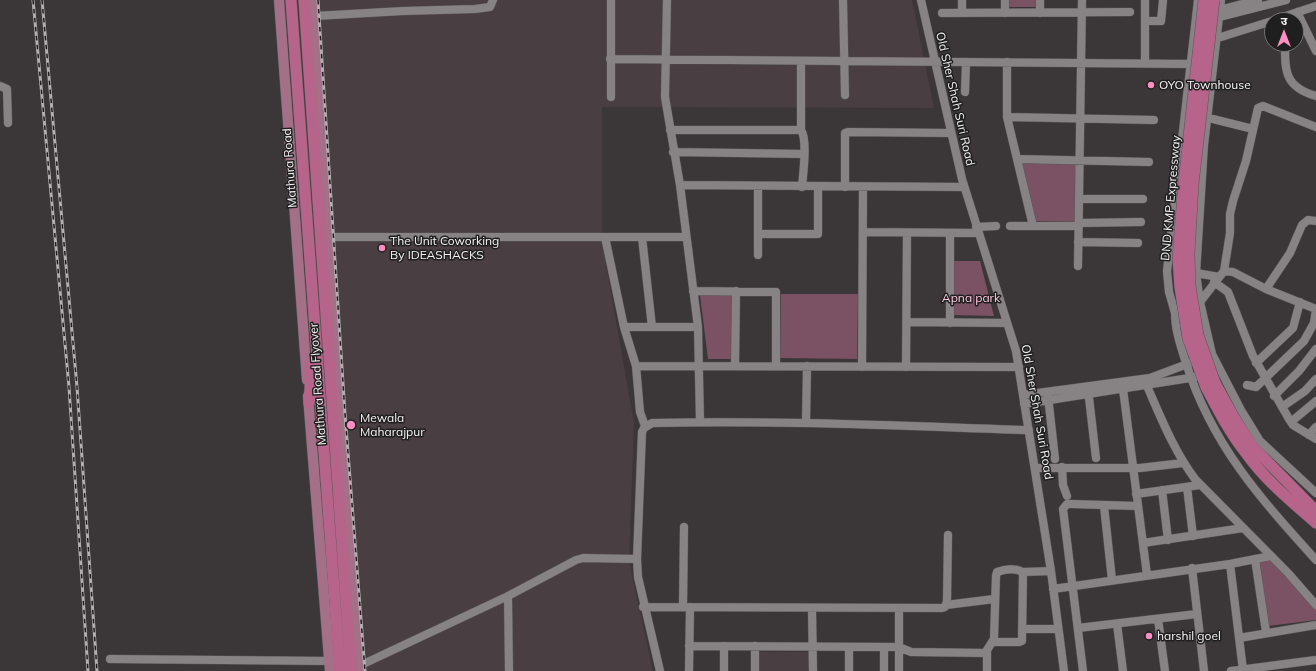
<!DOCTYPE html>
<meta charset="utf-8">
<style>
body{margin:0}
#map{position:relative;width:1316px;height:671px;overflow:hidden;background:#3b3638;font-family:Mulish,"Noto Sans Devanagari",sans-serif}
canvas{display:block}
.north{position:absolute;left:1264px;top:12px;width:40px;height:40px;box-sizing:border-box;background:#201f1f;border:1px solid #767475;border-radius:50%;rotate:0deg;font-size:11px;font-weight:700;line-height:16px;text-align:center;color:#f6f4f5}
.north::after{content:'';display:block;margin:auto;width:14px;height:18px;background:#fc8fc1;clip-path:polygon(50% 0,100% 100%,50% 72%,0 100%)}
</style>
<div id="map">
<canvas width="1316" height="671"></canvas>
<div class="north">उ</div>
</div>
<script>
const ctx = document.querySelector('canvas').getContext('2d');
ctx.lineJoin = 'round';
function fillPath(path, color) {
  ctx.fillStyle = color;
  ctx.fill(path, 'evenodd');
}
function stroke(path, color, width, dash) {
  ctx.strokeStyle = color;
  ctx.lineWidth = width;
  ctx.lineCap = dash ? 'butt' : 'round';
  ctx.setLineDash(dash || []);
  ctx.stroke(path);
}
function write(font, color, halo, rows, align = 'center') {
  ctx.font = font + ' Mulish,sans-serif';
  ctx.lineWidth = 3;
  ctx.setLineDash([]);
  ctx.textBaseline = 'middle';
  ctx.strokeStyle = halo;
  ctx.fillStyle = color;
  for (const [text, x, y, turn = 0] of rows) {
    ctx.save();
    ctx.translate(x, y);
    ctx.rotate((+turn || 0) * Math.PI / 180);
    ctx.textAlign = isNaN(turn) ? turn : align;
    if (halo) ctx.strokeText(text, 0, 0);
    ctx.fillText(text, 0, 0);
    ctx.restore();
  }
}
fillPath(new Path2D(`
 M 312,0 L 912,0 L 934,108 L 602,107 L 602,242 L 634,423 L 629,562 L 653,671 L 366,671 Z
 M 758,652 L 809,652 L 809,671 L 758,671 Z`), '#493e42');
fillPath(new Path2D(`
 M 1008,0 L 1036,0 L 1036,7 L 1008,7 Z
 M 1021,163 L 1076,164 L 1075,222 L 1036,221 Z
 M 953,261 L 980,261 L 994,316 L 954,315 Z
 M 781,294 L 858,294 L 857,359 L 780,358 Z
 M 700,295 L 732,295 L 731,359 L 708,359 Z
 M 1270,559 L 1316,609 L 1316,620 L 1268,626 L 1258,561 Z`), '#7b5264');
const minor = new Path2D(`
 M 611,0 L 611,97
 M 667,0 L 665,97 L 680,185
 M 843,0 L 845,95
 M 921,0 L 962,179 L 1016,351 L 1051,571 L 1064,671
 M 962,0 L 962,13
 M 1297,12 L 1316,51
 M 942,13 L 1130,12
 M 1005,13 L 1005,0
 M 1040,13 L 1040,0
 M 1216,13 L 1219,10 L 1258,0
 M 1215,14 L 1219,17 L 1286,0
 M 315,16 L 403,11 L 475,9 L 490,7 L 493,0
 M 1274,20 L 1316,6
 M 1145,21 L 1161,21 L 1163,0
 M 1221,37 L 1272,21
 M 1285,44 C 1285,72 1285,87 1316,96
 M 610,59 L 1191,64
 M 801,61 L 801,130 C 808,140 803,174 802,187
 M 1007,62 L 1007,117 L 1033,226
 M 1145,63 L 1145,0
 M 0,86 L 7,89 L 8,123
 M 965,92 L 966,62
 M 1007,117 L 1154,120
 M 1213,119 L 1253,129
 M 670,130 L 801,130
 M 673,152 L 804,154
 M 1017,159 L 1149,162
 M 758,187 L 758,255
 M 845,187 L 845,133 L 848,132 L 951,133
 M 1079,199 L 1143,199
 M 1079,223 L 1141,222
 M 1010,226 L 1079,226
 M 976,227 L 996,226
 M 863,232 L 978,233
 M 950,233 L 950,323
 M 758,234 L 818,234 L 818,187
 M 328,237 L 686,237
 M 605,237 L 624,327 L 636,366 L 640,412 L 645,426
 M 642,237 L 652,327
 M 1078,242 L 1138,243
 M 1078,266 L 1082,0
 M 1224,271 L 1233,272 L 1266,289 L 1316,309
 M 1196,273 L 1219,277
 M 1214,282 L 1228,292 L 1253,356 L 1289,419 L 1293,425 L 1316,439
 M 1266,289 L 1290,253 L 1302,225 L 1308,220 L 1316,221
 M 693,291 L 776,292 L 776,366
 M 1200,302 L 1196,273 L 1204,145 L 1221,0
 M 1200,302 L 1224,271 L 1230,233 L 1230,214 L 1233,201 L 1246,161 L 1258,108 L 1263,106 L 1316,127
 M 1175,313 L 1169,292 L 1167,271 L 1198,0
 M 907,322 L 1007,323
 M 624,327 L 698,327
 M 1256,363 L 1293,328 L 1300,302
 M 636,366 L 1019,367
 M 735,366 L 736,291
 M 862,367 L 863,187
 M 906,367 L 907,233
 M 1247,385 L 1256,387 L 1304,341 L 1314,323 L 1316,309
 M 1147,386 C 1161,418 1174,451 1195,479 L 1288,573 L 1316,605
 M 1088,389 L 1096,458
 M 1123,389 L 1147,575
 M 1023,395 L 1150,378 L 1190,363
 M 1048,396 L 1055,459
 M 1274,396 L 1299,371 L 1316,349
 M 1024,404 L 1196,377
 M 1282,407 L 1305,391 L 1316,379
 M 700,422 L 698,327 L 680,185 L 964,187
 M 1291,422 L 1316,401
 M 806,423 L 807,366
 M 1309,435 L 1316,427
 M 1062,467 L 1063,485 L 1067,496
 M 1035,468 L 1140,468 L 1183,463
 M 1187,487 L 1193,536
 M 1162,490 L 1168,540
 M 1316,493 L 1260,441 L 1241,410 L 1212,354 L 1200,302 L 1182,307 L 1175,313 C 1175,330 1181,347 1186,363 C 1212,445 1260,498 1316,560
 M 1136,494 L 1200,485
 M 1104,506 L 1112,580
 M 1143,543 L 1243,528
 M 1255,559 L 1266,632
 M 1230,564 L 1243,670
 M 1192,568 L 1204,671
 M 1023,572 L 1051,571
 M 1053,589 L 1230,564 L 1271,556
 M 508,596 L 509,671
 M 946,605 L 994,599
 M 643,607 L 942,608 L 945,607 L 947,601 L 948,535
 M 683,607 L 684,527
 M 812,609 L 813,671
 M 899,609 L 899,671
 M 1158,619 L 1165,671
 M 1117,624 L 1123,671
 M 1078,628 L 1197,614
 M 1023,629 L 1058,629
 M 1239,638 L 1316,625
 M 689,646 L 899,647 L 911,652 L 987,653
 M 755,646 L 755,671
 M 849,647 L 849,671
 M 110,659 L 330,661
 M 359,666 L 508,596 L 576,560 L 583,558 L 637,559
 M 660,671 L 638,577 L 637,559 L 642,432 L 644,428 L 652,423 C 778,420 903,426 1029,430
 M 689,671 L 690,607
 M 724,671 L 724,646
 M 884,671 L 884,647
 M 987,671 L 987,650 L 994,639 L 996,576 L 997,572 C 1005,569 1015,568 1023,572 L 1022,641 L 1019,642 L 993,642
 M 1083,671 L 1063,509 L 1067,504 L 1071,504 L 1138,506
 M 1231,671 L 1316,660`);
const major = new Path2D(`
 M 279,0 L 307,380
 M 313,0 L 333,309 L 359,671
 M 308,396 L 330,671`);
const highway = new Path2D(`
 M 291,0 L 340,671
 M 304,0 L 351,671
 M 1215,383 L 1233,416 L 1253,447 L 1316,511
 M 1206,387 C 1218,410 1230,433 1246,453 C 1265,480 1291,501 1316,523
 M 309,403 L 312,361`);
stroke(minor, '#595657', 9);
stroke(major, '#595657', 11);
stroke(highway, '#595657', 12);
stroke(minor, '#878284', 8);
stroke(major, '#a47088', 10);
stroke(highway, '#b7648a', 11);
const rail = new Path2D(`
 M 33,0 L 69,387 L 88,671
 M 42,0 L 77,387 L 97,671
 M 318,0 L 345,414 L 365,671`);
stroke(rail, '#b2afb0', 3);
stroke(rail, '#201f1f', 1.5, [4.5]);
const highwayBridge = new Path2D(`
 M 1204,0 L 1184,182 L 1178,258 L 1180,287 L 1188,338 L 1206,387
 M 1214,0 L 1193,184 L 1189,254 L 1190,286 L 1198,335 L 1215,383`);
stroke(highwayBridge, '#595657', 12, []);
stroke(highwayBridge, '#b7648a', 11);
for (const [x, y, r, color] of [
 [1151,85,4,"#fc8fc1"],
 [382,248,4,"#fc8fc1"],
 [351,425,5,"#fc8fc1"],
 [1149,636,4,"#fc8fc1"]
]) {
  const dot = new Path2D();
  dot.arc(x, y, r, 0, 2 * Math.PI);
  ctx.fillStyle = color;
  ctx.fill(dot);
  stroke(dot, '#201f1f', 1.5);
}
write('12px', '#f6f4f5', '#201f1f', [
 ["OYO Townhouse",1159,85],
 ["The Unit Coworking",390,241],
 ["By IDEASHACKS",390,255],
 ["Mewala",360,418],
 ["Maharajpur",360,432],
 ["harshil goel",1157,636]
], 'left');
write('12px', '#f6f4f5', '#201f1f', [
 ["Old Sher Shah Suri Road",955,99,77],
 ["Mathura Road",290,168,-94],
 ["DND KMP Expressway",1171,198,-85],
 ["Mathura Road Flyover",318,384,-94],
 ["Old Sher Shah Suri Road",1037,412,80]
]);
write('12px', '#fdcadf', '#201f1f', [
 ["Apna park",971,298]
]);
</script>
